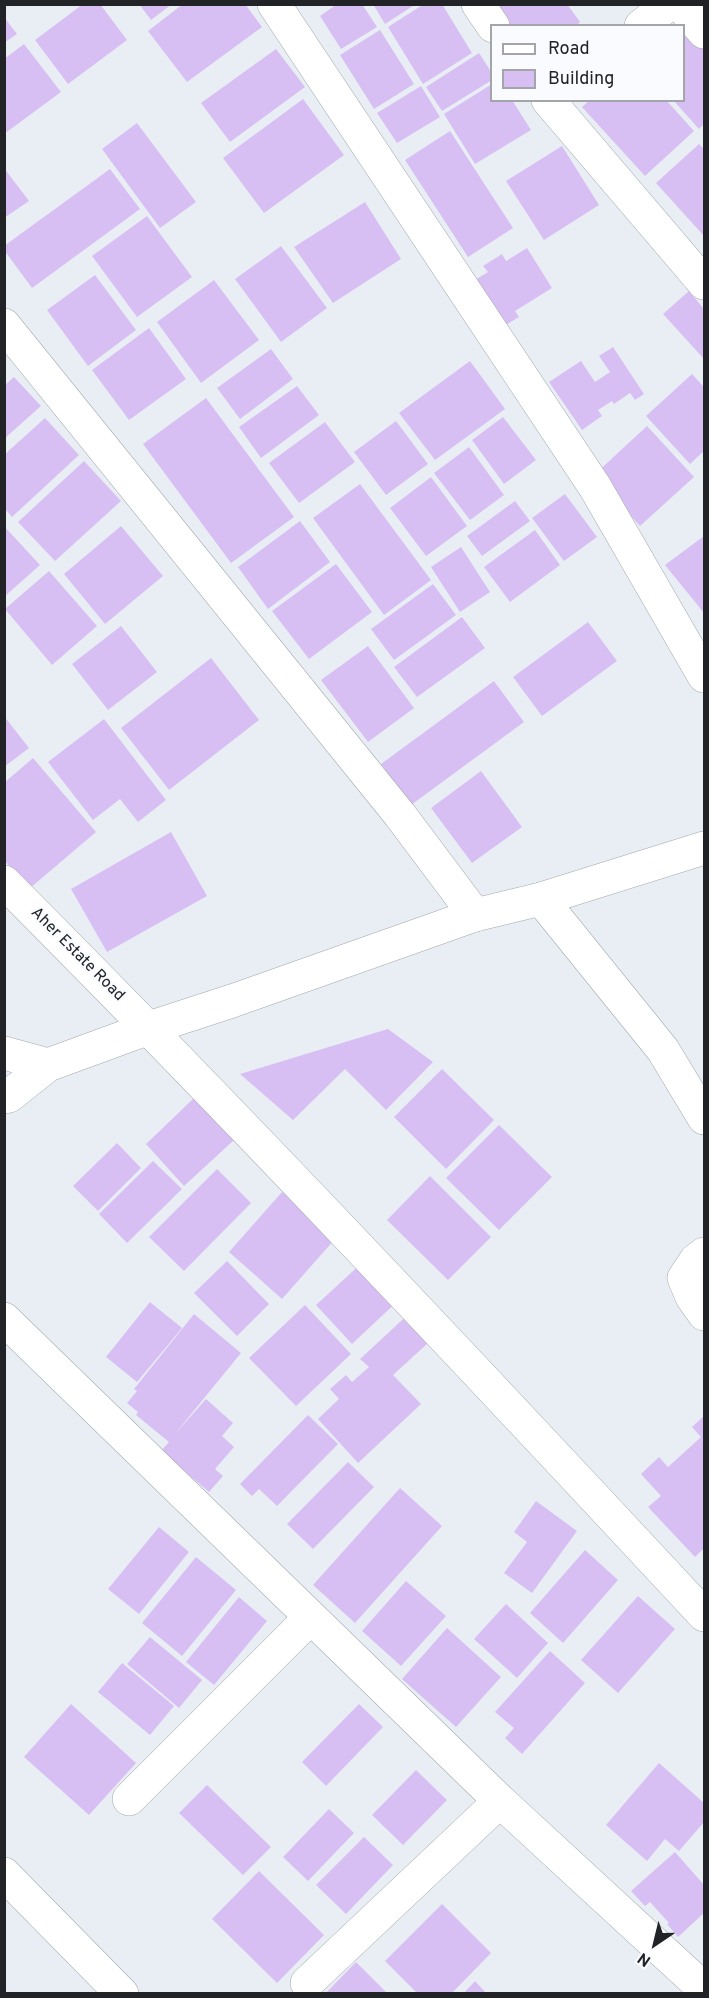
<!DOCTYPE html>
<style>
body{margin:0}
#map{position:relative;width:709px;height:1998px;overflow:hidden;background:#e9eef5;font-family:Overpass,sans-serif}
canvas{display:block}
.frame{position:absolute;inset:0;border:6px solid #212326;pointer-events:none}
.legend{position:absolute;left:490px;top:24px;width:195px;height:78px;box-sizing:border-box;background:#f9fbfe;border:2px solid #a3a5a8;margin:0;padding:8px 10px;list-style:none;font-size:18px;color:#212326}
.legend li{display:flex;align-items:center;gap:12px;height:30px}
.legend b{width:30px;border:2px solid #a3a5a8}
.north{position:absolute;left:625px;top:1914px;width:60px;height:60px;-webkit-text-stroke:4px #f9fbfe;paint-order:stroke;rotate:215deg;font-size:16px;font-weight:700;line-height:24px;text-align:center;color:#212326}
.north::after{content:'';display:block;margin:auto;width:21px;height:27px;background:#212326;clip-path:polygon(50% 0,100% 100%,50% 72%,0 100%)}
</style>
<div id="map">
<canvas width="709" height="1998"></canvas>
<div class="frame"></div>
<ul class="legend">
<li><b style="height:8px;background:#fff"></b>Road</li>
<li><b style="height:16px;background:#d8bff3"></b>Building</li>
</ul>
<div class="north">N</div>
</div>
<script>
const ctx = document.querySelector('canvas').getContext('2d');
ctx.lineJoin = 'round';
function fillPath(path, color) {
  ctx.fillStyle = color;
  ctx.fill(path, 'evenodd');
}
function stroke(path, color, width, dash) {
  ctx.strokeStyle = color;
  ctx.lineWidth = width;
  ctx.lineCap = dash ? 'butt' : 'round';
  ctx.setLineDash(dash || []);
  ctx.stroke(path);
}
function write(font, color, halo, rows, align = 'center') {
  ctx.font = font + ' Overpass,sans-serif';
  ctx.lineWidth = 5;
  ctx.setLineDash([]);
  ctx.textBaseline = 'middle';
  ctx.strokeStyle = halo;
  ctx.fillStyle = color;
  for (const [text, x, y, turn = 0] of rows) {
    ctx.save();
    ctx.translate(x, y);
    ctx.rotate((+turn || 0) * Math.PI / 180);
    ctx.textAlign = isNaN(turn) ? turn : align;
    if (halo) ctx.strokeText(text, 0, 0);
    ctx.fillText(text, 0, 0);
    ctx.restore();
  }
}
fillPath(new Path2D(`
 M 83,4 L 100,4 L 127,40 L 68,84 L 35,40 Z
 M 139,4 L 172,4 L 151,20 Z
 M 183,4 L 245,4 L 262,27 L 187,82 L 148,31 Z
 M 337,4 L 362,4 L 377,27 L 341,49 L 320,16 Z
 M 373,4 L 416,4 L 385,24 Z
 M 424,4 L 442,4 L 472,53 L 423,84 L 388,27 Z
 M 490,4 L 567,4 L 580,22 L 576,26 L 505,26 Z
 M 4,17 L 17,34 L 4,43 Z
 M 684,26 L 704,43 L 704,124 L 699,129 L 673,100 L 684,100 Z
 M 380,30 L 414,84 L 374,109 L 340,55 Z
 M 24,44 L 61,92 L 4,134 L 4,59 Z
 M 276,49 L 305,87 L 230,142 L 201,103 Z
 M 479,53 L 492,73 L 492,80 L 442,111 L 426,87 Z
 M 492,84 L 492,100 L 512,100 L 531,130 L 475,164 L 444,114 Z
 M 421,86 L 440,117 L 397,143 L 377,113 Z
 M 303,99 L 344,155 L 264,213 L 223,158 Z
 M 590,100 L 666,100 L 694,131 L 645,176 L 582,107 Z
 M 137,123 L 196,202 L 160,228 L 102,149 Z
 M 450,131 L 513,228 L 468,257 L 405,160 Z
 M 699,144 L 704,149 L 704,236 L 656,183 Z
 M 562,146 L 599,205 L 544,240 L 506,181 Z
 M 4,168 L 29,201 L 4,218 Z
 M 110,169 L 140,209 L 32,288 L 4,250 L 4,246 Z
 M 365,202 L 401,259 L 333,303 L 294,247 Z
 M 147,216 L 192,277 L 137,317 L 92,256 Z
 M 281,246 L 327,308 L 281,342 L 235,279 Z
 M 527,248 L 552,288 L 515,311 L 519,317 L 504,326 L 475,280 L 488,272 L 483,266 L 502,254 L 506,261 Z
 M 95,275 L 136,330 L 88,366 L 47,310 Z
 M 214,280 L 259,340 L 201,383 L 157,322 Z
 M 689,291 L 704,309 L 704,359 L 663,314 Z
 M 149,328 L 186,379 L 129,420 L 92,370 Z
 M 613,347 L 644,394 L 635,400 L 630,393 L 614,404 L 612,401 L 598,410 L 602,416 L 582,430 L 549,382 L 581,361 L 595,382 L 610,372 L 599,356 Z
 M 271,349 L 293,379 L 240,419 L 217,388 Z
 M 470,361 L 505,409 L 435,460 L 399,413 Z
 M 692,374 L 704,387 L 704,451 L 690,464 L 646,416 Z
 M 14,377 L 41,406 L 4,439 L 4,386 Z
 M 297,386 L 319,415 L 261,458 L 239,427 Z
 M 206,398 L 294,517 L 231,563 L 143,444 Z
 M 503,417 L 536,460 L 504,484 L 472,440 Z
 M 45,418 L 79,455 L 12,517 L 4,508 L 4,455 Z
 M 396,421 L 428,464 L 386,495 L 354,452 Z
 M 325,422 L 355,462 L 299,503 L 269,463 Z
 M 647,426 L 694,477 L 640,526 L 594,475 Z
 M 469,447 L 504,495 L 470,520 L 434,473 Z
 M 84,461 L 121,501 L 55,561 L 18,522 Z
 M 431,477 L 467,526 L 426,556 L 390,508 Z
 M 360,484 L 431,580 L 384,615 L 313,518 Z
 M 565,494 L 597,537 L 564,561 L 532,518 Z
 M 515,501 L 530,521 L 482,556 L 467,536 Z
 M 300,521 L 330,562 L 268,609 L 238,567 Z
 M 4,526 L 40,565 L 4,597 Z
 M 121,526 L 163,576 L 105,624 L 64,574 Z
 M 535,530 L 560,565 L 510,602 L 484,567 Z
 M 704,536 L 704,613 L 665,565 Z
 M 461,547 L 490,592 L 460,612 L 431,567 Z
 M 336,564 L 372,612 L 309,659 L 272,611 Z
 M 49,571 L 97,626 L 52,665 L 5,609 Z
 M 433,584 L 456,615 L 394,660 L 371,629 Z
 M 462,617 L 485,648 L 417,697 L 394,667 Z
 M 588,622 L 617,661 L 542,716 L 513,677 Z
 M 121,626 L 157,672 L 108,710 L 72,664 Z
 M 368,646 L 414,708 L 368,742 L 321,680 Z
 M 211,658 L 259,720 L 169,790 L 121,728 Z
 M 494,681 L 524,722 L 411,805 L 381,764 Z
 M 4,716 L 29,748 L 4,767 Z
 M 104,719 L 166,800 L 138,822 L 120,799 L 93,820 L 48,762 Z
 M 33,758 L 96,832 L 29,889 L 5,861 L 5,782 Z
 M 481,771 L 522,827 L 472,863 L 431,808 Z
 M 171,832 L 207,896 L 107,952 L 71,889 Z
 M 388,1029 L 433,1062 L 386,1110 L 345,1069 L 293,1120 L 240,1074 Z
 M 442,1069 L 494,1120 L 446,1169 L 394,1117 Z
 M 194,1098 L 234,1140 L 184,1186 L 146,1144 Z
 M 499,1125 L 552,1177 L 499,1230 L 446,1178 Z
 M 117,1143 L 141,1168 L 98,1211 L 73,1186 Z
 M 153,1161 L 182,1189 L 127,1243 L 99,1214 Z
 M 217,1169 L 251,1203 L 184,1271 L 149,1237 Z
 M 430,1176 L 491,1237 L 448,1280 L 387,1220 Z
 M 282,1192 L 335,1239 L 282,1299 L 229,1252 Z
 M 365,1260 L 401,1298 L 352,1344 L 316,1305 Z
 M 227,1261 L 269,1304 L 237,1336 L 194,1293 Z
 M 150,1302 L 182,1328 L 137,1382 L 106,1357 Z
 M 305,1305 L 351,1354 L 296,1406 L 249,1358 Z
 M 414,1309 L 438,1334 L 393,1375 L 421,1404 L 358,1463 L 318,1419 L 339,1399 L 330,1389 L 346,1375 L 352,1382 L 369,1367 L 360,1359 Z
 M 194,1314 L 241,1353 L 174,1435 L 206,1399 L 233,1423 L 222,1436 L 234,1447 L 215,1469 L 223,1476 L 209,1492 L 161,1451 L 169,1442 L 136,1415 L 138,1412 L 127,1403 L 137,1391 L 134,1389 Z
 M 308,1415 L 338,1444 L 277,1506 L 259,1489 L 252,1496 L 240,1484 Z
 M 704,1416 L 704,1548 L 695,1557 L 648,1507 L 661,1496 L 641,1474 L 659,1457 L 668,1467 L 701,1437 L 692,1427 Z
 M 348,1462 L 374,1487 L 313,1549 L 287,1524 Z
 M 400,1488 L 442,1526 L 355,1623 L 313,1585 Z
 M 536,1501 L 577,1531 L 532,1593 L 504,1573 L 527,1542 L 514,1532 Z
 M 159,1527 L 189,1552 L 139,1614 L 108,1589 Z
 M 585,1550 L 618,1580 L 563,1643 L 530,1613 Z
 M 196,1557 L 236,1590 L 182,1656 L 142,1623 Z
 M 406,1581 L 446,1616 L 401,1666 L 362,1631 Z
 M 638,1596 L 675,1629 L 618,1693 L 581,1660 Z
 M 239,1597 L 267,1621 L 214,1685 L 186,1662 Z
 M 506,1604 L 548,1643 L 517,1678 L 474,1639 Z
 M 447,1628 L 501,1677 L 456,1727 L 402,1679 Z
 M 150,1637 L 202,1680 L 179,1708 L 127,1664 Z
 M 550,1651 L 585,1683 L 522,1754 L 505,1738 L 514,1728 L 495,1712 Z
 M 122,1663 L 174,1706 L 150,1735 L 98,1692 Z
 M 71,1704 L 136,1763 L 89,1815 L 24,1757 Z
 M 359,1704 L 383,1727 L 326,1786 L 302,1762 Z
 M 659,1763 L 704,1803 L 704,1822 L 679,1851 L 665,1839 L 647,1861 L 606,1825 Z
 M 416,1770 L 447,1800 L 403,1845 L 372,1815 Z
 M 207,1785 L 271,1847 L 243,1875 L 179,1813 Z
 M 329,1809 L 354,1833 L 308,1881 L 283,1857 Z
 M 364,1837 L 393,1865 L 346,1914 L 316,1885 Z
 M 675,1852 L 704,1885 L 704,1913 L 678,1937 L 667,1924 L 669,1923 L 650,1902 L 645,1906 L 631,1891 Z
 M 259,1871 L 324,1935 L 277,1983 L 212,1919 Z
 M 442,1904 L 491,1953 L 451,1994 L 418,1994 L 385,1961 Z
 M 356,1962 L 388,1994 L 325,1994 Z
 M 475,1981 L 487,1994 L 463,1994 Z`), '#d8bff3');
const street = new Path2D(`
 M 274,4 L 595,487 L 704,676
 M 478,4 L 493,26
 M 680,4 L 704,32
 M 641,26 L 669,4
 M 548,100 L 704,283
 M 4,325 L 400,815 L 475,915
 M 4,882 C 243,1122 474,1368 704,1615
 M 541,899 L 663,1050 L 704,1118
 M 704,1254 L 696,1260 L 684,1278 L 692,1297 L 704,1314
 M 4,1319 L 500,1801 L 704,1989
 M 129,1799 L 310,1618
 M 4,1874 L 122,1994
 M 307,1983 L 500,1801`);
const secondary = new Path2D(`
 M 4,1053 L 48,1065
 M 4,1097 L 9,1096 L 48,1065 L 149,1028 L 232,1001 L 475,915 L 541,899 L 704,848`);
stroke(street, '#a2a7ad', 34);
stroke(secondary, '#a2a7ad', 34);
stroke(street, '#fff', 33);
stroke(secondary, '#fff', 33);
write('16px', '#212326', '#f9fbfe', [
 ["Aher Estate Road",77,955,45]
]);
</script>
